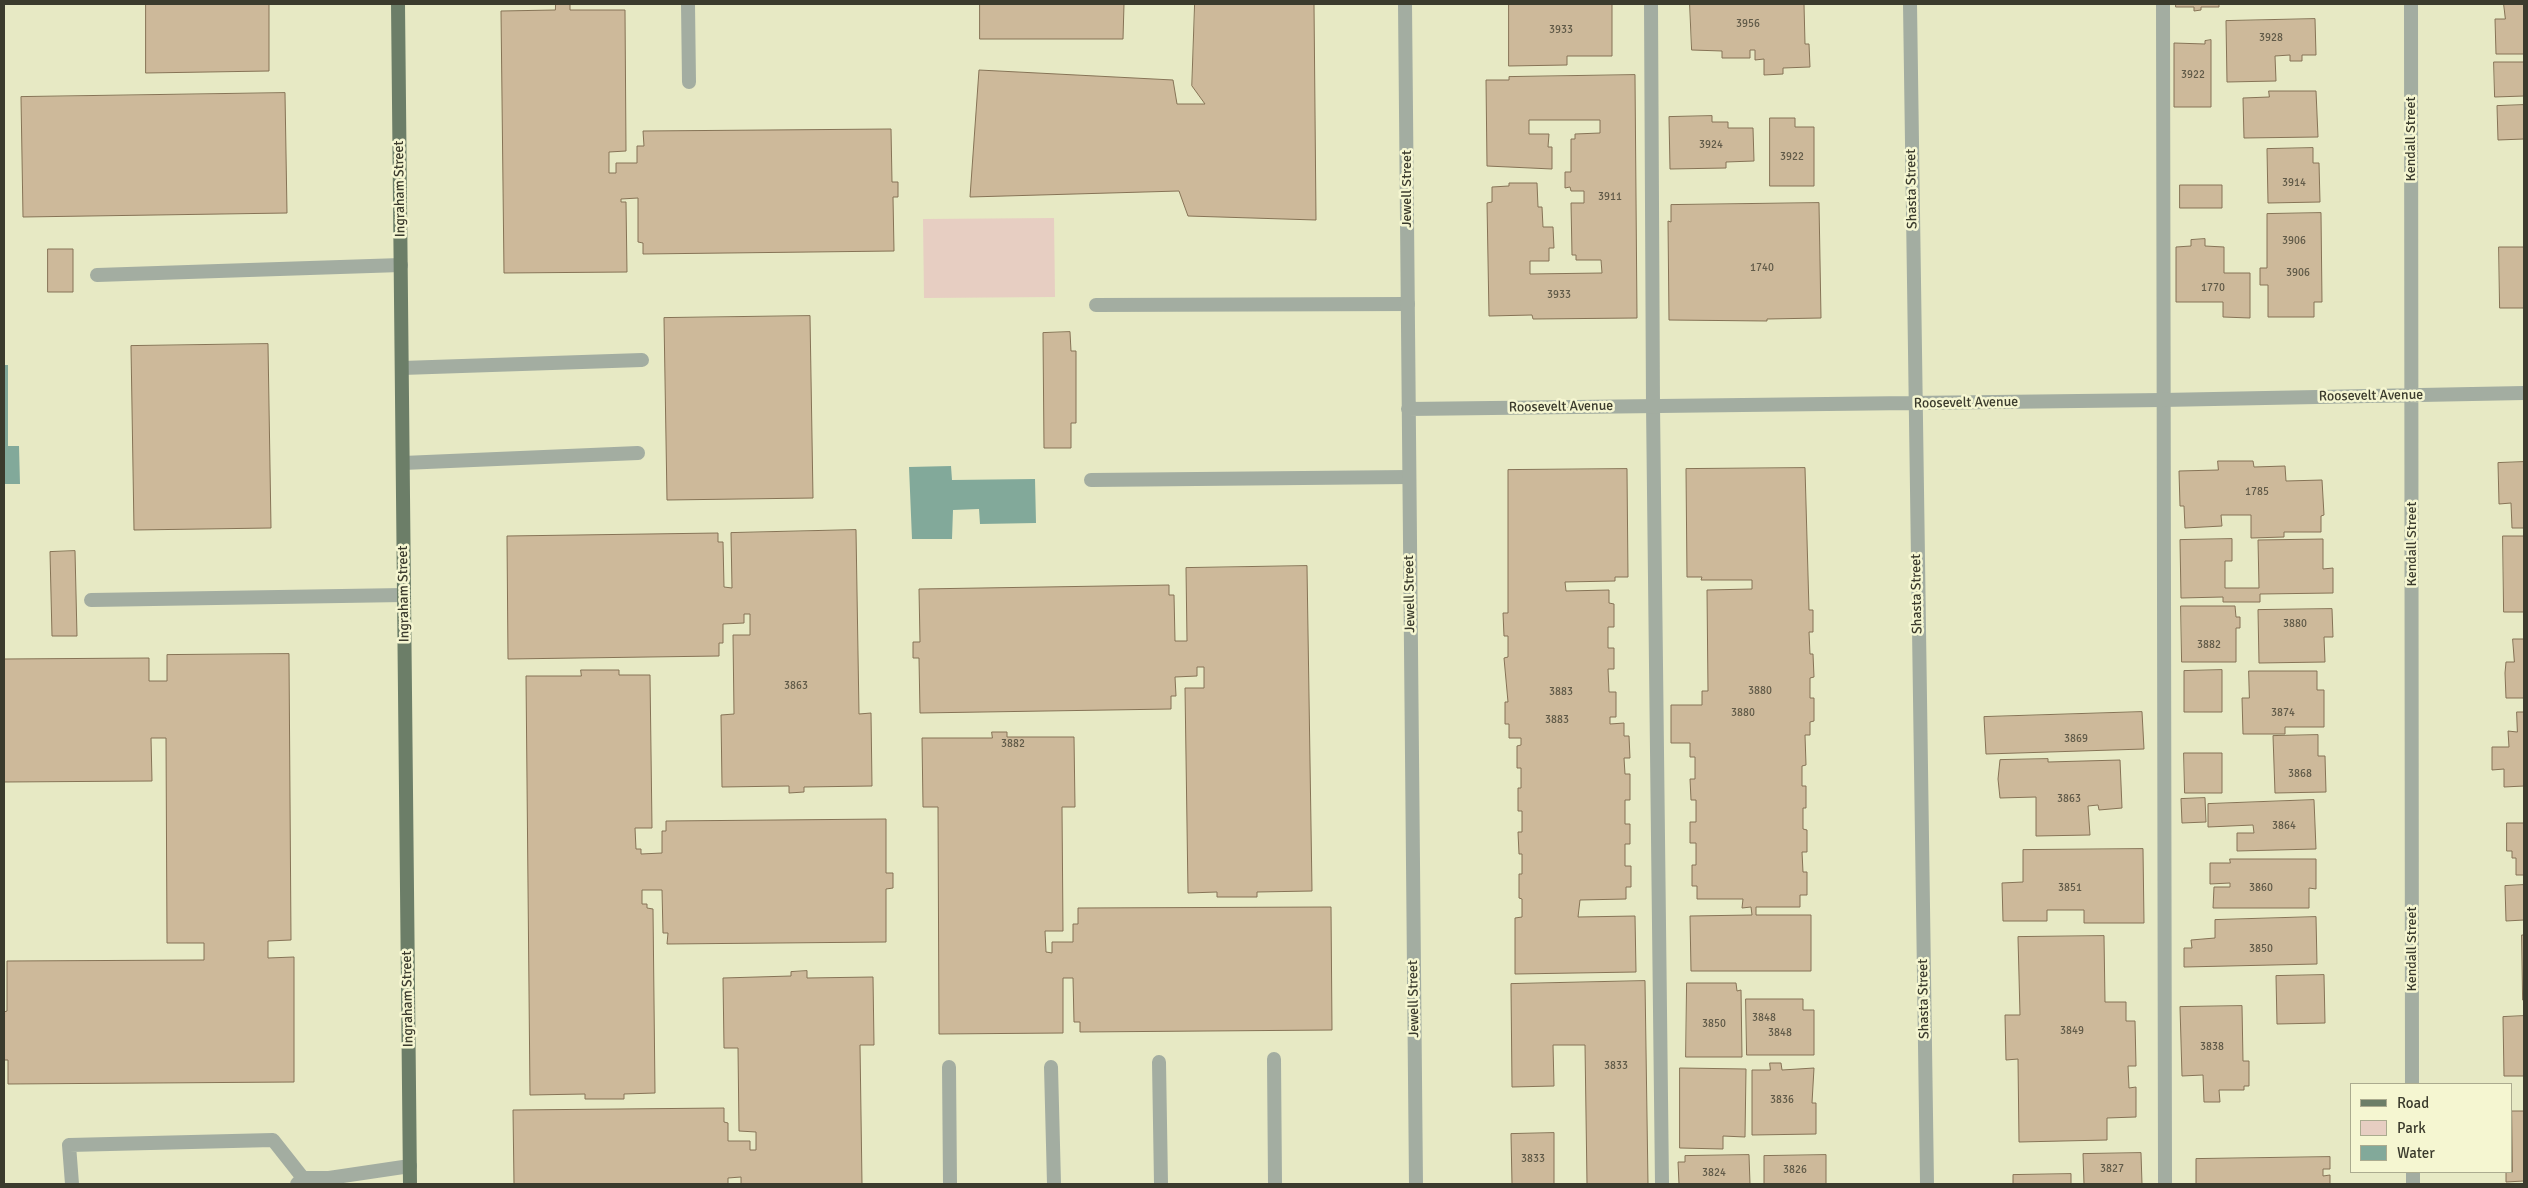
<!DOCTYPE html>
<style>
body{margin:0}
#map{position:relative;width:2528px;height:1188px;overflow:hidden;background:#e7e9c4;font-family:Signika,sans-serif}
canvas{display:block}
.frame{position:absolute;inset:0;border:5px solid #3b3b2d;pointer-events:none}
.legend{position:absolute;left:2350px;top:1083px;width:162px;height:90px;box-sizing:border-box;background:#f5f6d1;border:1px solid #abab8f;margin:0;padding:6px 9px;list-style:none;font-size:15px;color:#3b3b2d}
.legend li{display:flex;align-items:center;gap:10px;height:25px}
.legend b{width:25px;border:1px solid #abab8f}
</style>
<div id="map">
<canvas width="2528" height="1188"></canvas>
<div class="frame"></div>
<ul class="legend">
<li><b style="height:6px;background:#6c7e68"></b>Road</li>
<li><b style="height:14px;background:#e7cec2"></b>Park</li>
<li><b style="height:14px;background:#82a99a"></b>Water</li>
</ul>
</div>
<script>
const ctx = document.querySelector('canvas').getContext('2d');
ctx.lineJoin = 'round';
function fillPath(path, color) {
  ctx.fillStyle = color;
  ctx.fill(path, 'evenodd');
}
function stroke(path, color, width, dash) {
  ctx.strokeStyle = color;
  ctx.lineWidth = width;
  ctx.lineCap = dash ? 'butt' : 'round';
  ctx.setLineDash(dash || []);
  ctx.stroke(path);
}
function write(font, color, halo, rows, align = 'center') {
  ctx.font = font + ' Signika,sans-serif';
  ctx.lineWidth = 5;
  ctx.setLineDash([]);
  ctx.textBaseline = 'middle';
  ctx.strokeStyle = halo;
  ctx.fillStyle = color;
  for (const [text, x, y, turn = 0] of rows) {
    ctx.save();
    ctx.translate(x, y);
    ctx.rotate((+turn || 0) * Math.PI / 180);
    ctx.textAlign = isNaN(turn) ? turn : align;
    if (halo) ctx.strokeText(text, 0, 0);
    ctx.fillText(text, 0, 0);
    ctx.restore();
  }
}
fillPath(new Path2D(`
 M 1054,218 L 1055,297 L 924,298 L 923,219 Z`), '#e7cec2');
fillPath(new Path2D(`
 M 4,365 L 8,365 L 8,446 L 19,446 L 20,484 L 4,484 Z
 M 951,466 L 952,480 L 1035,479 L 1036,523 L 980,524 L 979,509 L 953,510 L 952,539 L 912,539 L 909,467 Z`), '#82a99a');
const building = new Path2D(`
 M 146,4 L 269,4 L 269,71 L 146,73 Z
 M 556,4 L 570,4 L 570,10 L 625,10 L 626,151 L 609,152 L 609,173 L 616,173 L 616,163 L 637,163 L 637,146 L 644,146 L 643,131 L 891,129 L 892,182 L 898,182 L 898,197 L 893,197 L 894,251 L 643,254 L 643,243 L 638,242 L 638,198 L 621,199 L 621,202 L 626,202 L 627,272 L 504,273 L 501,11 L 555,10 Z
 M 980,4 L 1124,4 L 1123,39 L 980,39 Z
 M 1195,4 L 1314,4 L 1316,220 L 1188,216 L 1179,191 L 970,197 L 979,70 L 1173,80 L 1177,104 L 1205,104 L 1192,86 Z
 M 1509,4 L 1612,4 L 1612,56 L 1567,56 L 1567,65 L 1509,66 Z
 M 1690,4 L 1804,4 L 1805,44 L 1809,44 L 1810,67 L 1783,68 L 1783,74 L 1764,75 L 1764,59 L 1755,60 L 1755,50 L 1750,50 L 1750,58 L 1722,58 L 1722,51 L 1692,50 Z
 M 2176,4 L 2219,4 L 2219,7 L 2201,7 L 2201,10 L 2194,11 L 2194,7 L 2176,7 Z
 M 2504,4 L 2524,4 L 2524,54 L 2496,54 L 2495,19 L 2505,19 Z
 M 2315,19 L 2316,55 L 2302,55 L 2302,61 L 2290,61 L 2290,55 L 2275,56 L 2276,81 L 2227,82 L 2226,21 Z
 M 2211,40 L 2211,107 L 2174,107 L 2174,43 L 2205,44 L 2205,41 Z
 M 2494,62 L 2524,62 L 2524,96 L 2495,97 Z
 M 1635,75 L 1637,318 L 1533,319 L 1532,315 L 1489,316 L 1487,203 L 1492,202 L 1492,187 L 1509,186 L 1509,183 L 1537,183 L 1538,207 L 1542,207 L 1543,227 L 1553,227 L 1554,248 L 1549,248 L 1549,261 L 1530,261 L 1530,274 L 1602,273 L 1601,260 L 1576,260 L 1576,255 L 1572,255 L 1571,203 L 1584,203 L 1584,191 L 1571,191 L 1570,187 L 1565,188 L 1565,172 L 1571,172 L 1571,139 L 1575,139 L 1575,134 L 1600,133 L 1600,120 L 1529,120 L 1529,134 L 1549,134 L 1548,147 L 1552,147 L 1552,169 L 1487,166 L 1486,80 L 1509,80 L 1509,77 Z
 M 2269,91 L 2316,91 L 2318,137 L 2244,138 L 2243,98 L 2269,97 Z
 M 285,93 L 287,213 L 23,217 L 21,97 Z
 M 2524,105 L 2524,139 L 2498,140 L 2497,106 Z
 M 1712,116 L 1712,122 L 1728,122 L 1728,128 L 1753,128 L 1754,161 L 1726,162 L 1726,168 L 1670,169 L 1669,117 Z
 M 1770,118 L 1795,118 L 1795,127 L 1814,127 L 1814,186 L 1770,186 Z
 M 2313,148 L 2313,163 L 2319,163 L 2320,202 L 2268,203 L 2267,149 Z
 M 2180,185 L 2222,185 L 2222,208 L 2180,208 Z
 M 1819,203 L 1821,318 L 1767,319 L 1767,321 L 1669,320 L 1668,221 L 1671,222 L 1671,205 Z
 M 2321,213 L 2322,302 L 2314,302 L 2314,317 L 2268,317 L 2268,285 L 2260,285 L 2260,268 L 2267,268 L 2267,214 Z
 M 2205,239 L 2205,246 L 2224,247 L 2224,273 L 2250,273 L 2250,318 L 2223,317 L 2223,302 L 2176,302 L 2176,247 L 2191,246 L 2191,240 Z
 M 2499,247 L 2524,247 L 2524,308 L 2500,308 Z
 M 48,249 L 73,249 L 73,292 L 48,292 Z
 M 810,316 L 813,498 L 667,500 L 664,318 Z
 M 1070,332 L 1071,351 L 1076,351 L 1076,423 L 1071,423 L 1071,448 L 1044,448 L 1043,333 Z
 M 268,344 L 271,528 L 134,530 L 131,346 Z
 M 2218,461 L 2253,461 L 2254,467 L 2285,466 L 2286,481 L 2322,480 L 2324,515 L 2321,516 L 2321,532 L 2284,532 L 2284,537 L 2251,538 L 2251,515 L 2221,515 L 2222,526 L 2185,528 L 2184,506 L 2180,506 L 2179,471 L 2218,470 Z
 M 2524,462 L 2524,528 L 2512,528 L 2511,503 L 2499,504 L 2498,463 Z
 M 1805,468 L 1809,610 L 1813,610 L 1813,632 L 1809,632 L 1810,654 L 1813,654 L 1814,677 L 1810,678 L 1810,698 L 1814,698 L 1814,721 L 1810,722 L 1810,735 L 1805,735 L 1806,765 L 1802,766 L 1802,786 L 1806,786 L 1806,808 L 1803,808 L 1803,829 L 1807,830 L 1807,852 L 1802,852 L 1803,872 L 1807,872 L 1807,895 L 1800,895 L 1800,907 L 1756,907 L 1756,915 L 1811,915 L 1811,971 L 1691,971 L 1690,916 L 1752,915 L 1751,907 L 1742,908 L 1743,899 L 1697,899 L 1697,886 L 1692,886 L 1692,865 L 1696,865 L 1696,843 L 1690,843 L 1690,822 L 1696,822 L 1696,800 L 1691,800 L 1690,779 L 1695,779 L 1695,757 L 1690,757 L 1690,743 L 1671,743 L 1671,705 L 1702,705 L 1702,691 L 1708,691 L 1707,590 L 1752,589 L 1752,580 L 1701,580 L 1702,577 L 1687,577 L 1686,469 Z
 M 1627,469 L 1628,577 L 1615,577 L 1615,581 L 1565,582 L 1566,591 L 1609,590 L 1609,603 L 1614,604 L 1614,627 L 1608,627 L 1608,648 L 1614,648 L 1614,669 L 1608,669 L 1609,692 L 1616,692 L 1616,717 L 1610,717 L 1610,724 L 1624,723 L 1624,736 L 1629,736 L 1630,758 L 1624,758 L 1625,774 L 1630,774 L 1630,800 L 1625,800 L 1625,824 L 1630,824 L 1630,844 L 1625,844 L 1625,866 L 1631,866 L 1631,887 L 1626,887 L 1626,899 L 1580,900 L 1578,917 L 1635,916 L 1636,972 L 1515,974 L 1515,918 L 1522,917 L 1522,899 L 1519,898 L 1519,874 L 1522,874 L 1522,854 L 1519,854 L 1518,832 L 1522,832 L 1522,811 L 1518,811 L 1518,788 L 1521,788 L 1521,768 L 1517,768 L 1517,746 L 1521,745 L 1521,738 L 1509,738 L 1509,724 L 1505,724 L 1505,702 L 1508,702 L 1504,658 L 1508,657 L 1508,636 L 1504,636 L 1503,613 L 1508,613 L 1508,470 Z
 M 856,530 L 859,714 L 871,713 L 872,786 L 804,787 L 804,792 L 789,793 L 789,786 L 722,787 L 721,715 L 734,714 L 733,635 L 750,635 L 750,614 L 744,614 L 744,623 L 723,624 L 723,643 L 719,643 L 719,656 L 508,659 L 507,536 L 718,533 L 718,542 L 723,542 L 724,587 L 732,588 L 731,533 Z
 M 2503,536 L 2524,536 L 2524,612 L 2504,612 Z
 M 2232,539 L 2232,561 L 2225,561 L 2225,588 L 2259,588 L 2258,540 L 2323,539 L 2323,569 L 2333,568 L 2333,593 L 2260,594 L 2260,602 L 2223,602 L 2223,597 L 2181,598 L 2180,540 Z
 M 75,551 L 77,636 L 52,636 L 50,552 Z
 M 1307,566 L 1312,891 L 1257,892 L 1257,897 L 1217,897 L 1217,892 L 1188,893 L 1185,688 L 1204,688 L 1204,667 L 1197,667 L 1197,676 L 1175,677 L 1176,696 L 1171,696 L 1171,709 L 920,713 L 919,658 L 913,658 L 913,642 L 920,642 L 919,589 L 1169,585 L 1169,595 L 1174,595 L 1175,641 L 1187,641 L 1186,568 Z
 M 2181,606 L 2235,606 L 2236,617 L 2240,617 L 2240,628 L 2236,628 L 2236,662 L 2182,662 Z
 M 2332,609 L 2333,637 L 2324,637 L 2325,662 L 2259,663 L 2258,610 Z
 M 2513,639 L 2524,639 L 2524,698 L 2506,698 L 2505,673 L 2506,662 L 2514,662 Z
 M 289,654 L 291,940 L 268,941 L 268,958 L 294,957 L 294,1082 L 8,1084 L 8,1060 L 4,1060 L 4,1012 L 7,1011 L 7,961 L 204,960 L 204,943 L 167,943 L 166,738 L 151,738 L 152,781 L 4,782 L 4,659 L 149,658 L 149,681 L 167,681 L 167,655 Z
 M 581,670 L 619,670 L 619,675 L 650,675 L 652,828 L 635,828 L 636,849 L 641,849 L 641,854 L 662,853 L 662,831 L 666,831 L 666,821 L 886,819 L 886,873 L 893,873 L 893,888 L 886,889 L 886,942 L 667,944 L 668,933 L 663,933 L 662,890 L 642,890 L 642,904 L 647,904 L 647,908 L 653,909 L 655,1093 L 624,1094 L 624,1099 L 585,1099 L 585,1094 L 530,1095 L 526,676 L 581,676 Z
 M 2222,670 L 2222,712 L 2184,712 L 2184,671 Z
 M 2249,671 L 2317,671 L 2317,690 L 2324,690 L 2324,727 L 2285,727 L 2285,734 L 2243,734 L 2242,698 L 2249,698 Z
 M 2142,712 L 2144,749 L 1986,754 L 1984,717 Z
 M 2517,712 L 2524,712 L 2524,786 L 2504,787 L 2504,769 L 2492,770 L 2492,747 L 2509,747 L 2508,731 L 2517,732 Z
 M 992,732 L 1007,732 L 1007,737 L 1074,737 L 1075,807 L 1062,807 L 1063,931 L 1045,931 L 1046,952 L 1052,953 L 1052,942 L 1073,942 L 1073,924 L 1078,924 L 1078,908 L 1331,907 L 1332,1030 L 1080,1032 L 1080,1022 L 1074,1022 L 1073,978 L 1063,978 L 1063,1033 L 939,1034 L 938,807 L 923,807 L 922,738 L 992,738 Z
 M 2318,735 L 2318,756 L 2325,756 L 2326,792 L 2275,793 L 2273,736 Z
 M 2184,753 L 2222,753 L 2222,793 L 2185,793 Z
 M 2048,759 L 2048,762 L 2120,760 L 2122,808 L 2099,810 L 2098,805 L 2088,806 L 2090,835 L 2036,836 L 2036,797 L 2000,798 L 1998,779 L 2000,760 Z
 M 2205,798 L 2206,822 L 2182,823 L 2181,799 Z
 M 2314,800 L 2316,849 L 2237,851 L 2237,833 L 2254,833 L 2253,825 L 2208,827 L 2208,804 Z
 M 2507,823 L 2524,823 L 2524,875 L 2516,875 L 2516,858 L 2512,858 L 2512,851 L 2507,851 Z
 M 2143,849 L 2144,923 L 2084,923 L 2084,910 L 2047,910 L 2047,921 L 2003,921 L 2002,883 L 2023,882 L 2023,850 Z
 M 2230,859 L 2316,859 L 2316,889 L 2309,888 L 2309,908 L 2213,908 L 2214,887 L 2230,887 L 2230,883 L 2210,884 L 2210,863 L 2230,863 Z
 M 2524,885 L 2524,920 L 2506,921 L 2505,886 Z
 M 2316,917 L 2317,964 L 2184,967 L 2184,948 L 2192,948 L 2191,940 L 2215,938 L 2215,920 Z
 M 2522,935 L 2524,935 L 2524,1000 L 2523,1000 Z
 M 2104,936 L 2105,1002 L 2126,1002 L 2126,1021 L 2135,1021 L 2136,1066 L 2128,1066 L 2129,1088 L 2136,1087 L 2136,1117 L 2107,1118 L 2107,1140 L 2019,1142 L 2018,1059 L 2006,1060 L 2005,1015 L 2020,1015 L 2018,937 Z
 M 807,971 L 807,978 L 873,977 L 874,1045 L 860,1045 L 862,1184 L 741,1184 L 741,1177 L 728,1178 L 728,1184 L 514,1184 L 513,1110 L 724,1108 L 724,1122 L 728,1123 L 728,1141 L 750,1141 L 750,1150 L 756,1150 L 756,1132 L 739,1131 L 738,1048 L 724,1048 L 723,978 L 791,976 L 791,972 Z
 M 2324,975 L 2325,1023 L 2277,1024 L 2276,976 Z
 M 1645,981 L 1648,1184 L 1587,1184 L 1585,1045 L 1553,1045 L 1554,1086 L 1512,1087 L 1511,984 Z
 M 1687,983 L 1736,983 L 1737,991 L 1741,990 L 1742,1057 L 1686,1057 Z
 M 1746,999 L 1803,999 L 1803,1010 L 1814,1010 L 1814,1055 L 1747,1055 Z
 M 2242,1006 L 2243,1061 L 2249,1061 L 2249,1086 L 2244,1086 L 2244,1090 L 2219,1090 L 2220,1102 L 2204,1102 L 2203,1075 L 2182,1076 L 2180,1007 Z
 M 2524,1016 L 2524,1076 L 2504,1076 L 2503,1017 Z
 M 1770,1063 L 1781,1063 L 1782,1070 L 1814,1068 L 1812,1103 L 1816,1103 L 1816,1134 L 1752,1135 L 1752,1070 L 1770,1070 Z
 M 1680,1068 L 1746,1069 L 1745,1137 L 1723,1136 L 1723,1149 L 1680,1148 Z
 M 2512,1111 L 2524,1111 L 2524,1181 L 2506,1182 L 2506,1172 L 2512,1172 Z
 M 1554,1133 L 1554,1184 L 1512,1184 L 1511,1134 Z
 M 2141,1153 L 2142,1184 L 2084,1184 L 2083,1154 Z
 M 1749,1155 L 1750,1184 L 1679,1184 L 1678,1162 L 1685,1162 L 1685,1156 Z
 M 1826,1155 L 1826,1184 L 1764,1184 L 1764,1156 Z
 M 2330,1157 L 2330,1169 L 2323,1169 L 2323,1176 L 2330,1175 L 2330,1184 L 2196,1184 L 2196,1159 Z
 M 2071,1174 L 2071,1184 L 2013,1184 L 2013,1175 Z`);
fillPath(building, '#cdb99a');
stroke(building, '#867356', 1);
stroke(new Path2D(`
 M 688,4 L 689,82
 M 1651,4 L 1653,405 L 1662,1184
 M 2163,4 L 2165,1184
 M 97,275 L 401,265
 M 1096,305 L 1408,304
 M 402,368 L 642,360
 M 403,463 L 638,453
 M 1091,480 L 1409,477
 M 91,600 L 404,595
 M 1274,1059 L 1275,1184
 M 1159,1062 L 1161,1184
 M 949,1067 L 950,1184
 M 1051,1067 L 1054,1184
 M 72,1184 L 69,1145 L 273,1140 L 303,1178
 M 297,1184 L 303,1178 L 329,1178 L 410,1166`), '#a3ada1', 14);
stroke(new Path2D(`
 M 1405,4 L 1416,1184
 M 1910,4 L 1927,1184
 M 2411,4 L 2412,1084
 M 1408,409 L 2162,400 L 2524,393
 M 2413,1172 L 2413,1184`), '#a3ada1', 14);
stroke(new Path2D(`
 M 398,4 L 410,1184`), '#6c7e68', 14);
write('11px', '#605a48', null, [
 ["3956",1748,24],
 ["3933",1561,30],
 ["3928",2271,38],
 ["3922",2193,75],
 ["3924",1711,145],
 ["3922",1792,157],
 ["3914",2294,183],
 ["3911",1610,197],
 ["3906",2294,241],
 ["1740",1762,268],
 ["3906",2298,273],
 ["1770",2213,288],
 ["3933",1559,295],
 ["1785",2257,492],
 ["3880",2295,624],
 ["3882",2209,645],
 ["3863",796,686],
 ["3880",1760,691],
 ["3883",1561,692],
 ["3880",1743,713],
 ["3874",2283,713],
 ["3883",1557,720],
 ["3869",2076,739],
 ["3882",1013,744],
 ["3868",2300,774],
 ["3863",2069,799],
 ["3864",2284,826],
 ["3851",2070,888],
 ["3860",2261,888],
 ["3850",2261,949],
 ["3848",1764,1018],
 ["3850",1714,1024],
 ["3849",2072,1031],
 ["3848",1780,1033],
 ["3838",2212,1047],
 ["3833",1616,1066],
 ["3836",1782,1100],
 ["3833",1533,1159],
 ["3827",2112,1169],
 ["3826",1795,1170],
 ["3824",1714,1173]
]);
write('14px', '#3b3b2d', '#f5f6d1', [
 ["Kendall Street",2411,139,-90],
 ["Ingraham Street",400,189,-91],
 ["Jewell Street",1407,189,-90],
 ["Shasta Street",1912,189,-91],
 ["Roosevelt Avenue",2371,396,-1],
 ["Roosevelt Avenue",1966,403,-1],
 ["Roosevelt Avenue",1561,407,-1],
 ["Kendall Street",2412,544,-90],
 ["Ingraham Street",404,594,-91],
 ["Jewell Street",1410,594,-91],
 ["Shasta Street",1917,594,-91],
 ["Kendall Street",2412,949,-90],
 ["Ingraham Street",408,999,-91],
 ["Jewell Street",1414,999,-91],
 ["Shasta Street",1924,999,-91]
]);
</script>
